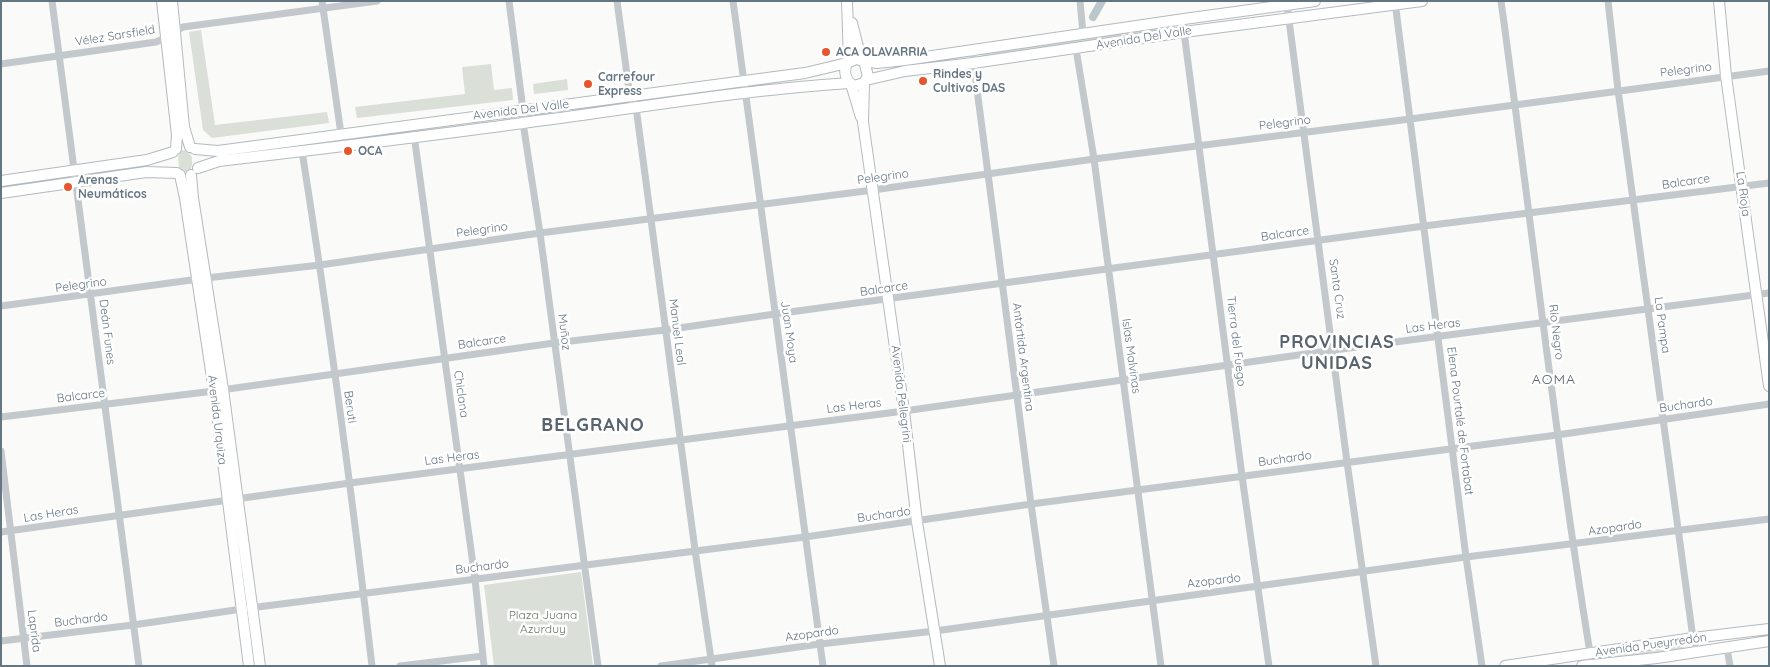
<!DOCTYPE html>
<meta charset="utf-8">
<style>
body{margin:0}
#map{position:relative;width:1770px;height:667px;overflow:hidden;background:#fafaf8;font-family:Quicksand,sans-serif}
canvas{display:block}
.frame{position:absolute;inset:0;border:2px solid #657683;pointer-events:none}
</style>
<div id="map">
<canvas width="1770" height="667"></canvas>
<div class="frame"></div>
</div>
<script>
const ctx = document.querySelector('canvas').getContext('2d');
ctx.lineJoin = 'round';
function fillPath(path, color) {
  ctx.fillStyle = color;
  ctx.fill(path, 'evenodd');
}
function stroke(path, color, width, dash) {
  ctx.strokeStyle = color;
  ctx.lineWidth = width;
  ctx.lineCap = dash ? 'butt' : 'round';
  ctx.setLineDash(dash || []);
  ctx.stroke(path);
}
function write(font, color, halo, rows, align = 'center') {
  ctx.font = font + ' Quicksand,sans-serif';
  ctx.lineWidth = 5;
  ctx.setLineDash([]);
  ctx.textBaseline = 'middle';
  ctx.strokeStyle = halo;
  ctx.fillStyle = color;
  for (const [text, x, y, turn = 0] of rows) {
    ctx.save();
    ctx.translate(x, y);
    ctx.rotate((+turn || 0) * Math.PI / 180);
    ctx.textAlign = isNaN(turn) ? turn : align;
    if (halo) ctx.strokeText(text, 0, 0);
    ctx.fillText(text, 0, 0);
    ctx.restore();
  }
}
fillPath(new Path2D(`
 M 1171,26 L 1172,29 L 982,58 L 981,54 Z
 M 201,30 L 215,125 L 327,112 L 329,123 L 212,138 L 203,130 L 189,32 Z
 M 491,64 L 494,90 L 512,88 L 513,100 L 357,118 L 355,107 L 465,94 L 462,67 Z
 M 567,79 L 568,90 L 534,94 L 533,84 Z
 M 183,150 C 193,151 194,163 190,171 L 186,172 L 179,168 C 179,161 176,154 183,150 Z
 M 581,572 L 593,666 L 494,666 L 484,585 Z
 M 1683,645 L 1684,649 L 1602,660 L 1602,656 Z`), '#dadfd7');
stroke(new Path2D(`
 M 1093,17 L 1102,1`), '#bbc7cb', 8);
const secondary = new Path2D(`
 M 162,1 L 177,135 L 176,149
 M 172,1 L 184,127 L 190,147
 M 847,1 L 849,61
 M 1719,1 L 1726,76 L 1769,386
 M 852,23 L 861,59
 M 856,59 L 864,61 L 868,76 L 864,83 L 854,86 C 846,81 843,72 847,63 Z
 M 864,61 L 877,63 L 905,60 L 1184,19 L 1315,1
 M 866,80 L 905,71 L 973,63 L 1184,32 L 1422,1
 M 864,83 L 863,122 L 904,411 L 917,522 L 940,666
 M 851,84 L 861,117
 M 195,149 L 218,151 L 805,73 L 847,63
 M 198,168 L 219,161 C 320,149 421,137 523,123 C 631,109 740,90 849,83
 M 180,175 L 185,198 L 214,391 L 249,666
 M 191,175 L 193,198 L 223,389 L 260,666
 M 1,181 L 147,160 L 173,152
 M 1,193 L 146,172 L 177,173
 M 1505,666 L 1693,638 L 1769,629
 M 1582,666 L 1657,658 L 1769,641`);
stroke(secondary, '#b3babf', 12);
stroke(new Path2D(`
 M 52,1 L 139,666
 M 322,1 L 341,134
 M 509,1 L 523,110 L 523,123 L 540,233 L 598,666
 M 617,1 L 630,97 L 636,107 L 695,550 L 712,666
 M 733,1 L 823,666
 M 1080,1 L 1083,33
 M 1501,1 C 1531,219 1555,437 1590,653 L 1587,666
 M 1608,1 L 1618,90 L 1693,638 L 1697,651
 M 1395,2 L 1466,557 L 1482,666
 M 1287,5 L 1347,462 L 1376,666
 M 1184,19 L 1184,32 L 1242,476 L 1269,666
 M 1076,49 L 1094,159 L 1161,666
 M 972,51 L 1031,504 L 1054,666
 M 1,64 L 156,42 L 165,38 L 183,27 L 377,1
 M 414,135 L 475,579 L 484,666
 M 302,151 C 329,322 352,494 372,666
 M 1,306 L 206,278 L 320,265 L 540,233 L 873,190 L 1094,159 L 1410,119 L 1769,71
 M 1,417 L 214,391 L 554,343 L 665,330 L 775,314 L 1424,226 L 1769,183
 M 1,451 L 27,666
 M 1,532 L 350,483 L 904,411 L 1334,350 L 1769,293
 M 1,641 L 133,625 L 242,609 L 805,537 L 1031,504 L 1557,435 L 1769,404
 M 1727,648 L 1730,666
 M 400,666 L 483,656
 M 661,666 L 820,644 L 935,631 L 1466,557 L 1769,519`), '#c3c8cc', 7);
stroke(secondary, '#fff', 10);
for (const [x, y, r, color] of [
 [826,52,5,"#e4572e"],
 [923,81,5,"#e4572e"],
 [588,84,5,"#e4572e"],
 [348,151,5,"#e4572e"],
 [68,187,5,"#e4572e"]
]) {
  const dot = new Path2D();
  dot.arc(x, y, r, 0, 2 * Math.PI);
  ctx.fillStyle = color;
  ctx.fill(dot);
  stroke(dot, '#fff', 2);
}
write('12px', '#657683', '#fff', [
 ["Vélez Sarsfield",115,36,-9],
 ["Avenida Del Valle",1144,38,-9],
 ["Pelegrino",1686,70,-7],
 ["Avenida Del Valle",521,110,-7],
 ["Pelegrino",1285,123,-7],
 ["Pelegrino",883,177,-8],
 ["Balcarce",1686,182,-8],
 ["La Rioja",1743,194,82],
 ["Pelegrino",482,230,-8],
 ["Balcarce",1285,234,-8],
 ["Pelegrino",81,285,-8],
 ["Balcarce",884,289,-8],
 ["Santa Cruz",1337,289,82],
 ["La Pampa",1662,325,82],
 ["Las Heras",1433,326,-7],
 ["Deán Funes",107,332,83],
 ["Muñoz",564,332,83],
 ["Manuel Leal",677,332,83],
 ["Juan Moya",789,332,82],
 ["Río Negro",1556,332,83],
 ["Tierra del Fuego",1236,341,83],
 ["Balcarce",482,342,-8],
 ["Islas Malvinas",1131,356,82],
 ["Antártida Argentina",1023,357,83],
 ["Chiclana",461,394,82],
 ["Avenida Pellegrini",901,394,83],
 ["Balcarce",81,396,-7],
 ["Buchardo",1686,405,-8],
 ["Las Heras",854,406,-7],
 ["Beruti",350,407,82],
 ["Avenida Urquiza",217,420,83],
 ["Elena Pourtalé de Fortabat",1460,421,83],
 ["Las Heras",452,458,-7],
 ["Buchardo",1285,459,-8],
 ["Las Heras",51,514,-9],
 ["Buchardo",884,515,-8],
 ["Azopardo",1615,528,-8],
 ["Buchardo",482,567,-7],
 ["Azopardo",1214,581,-7],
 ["Buchardo",81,620,-7],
 ["Laprida",34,631,83],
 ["Azopardo",812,634,-8],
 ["Avenida Pueyrredón",1651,645,-8]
]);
write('bold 12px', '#657683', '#fff', [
 ["ACA OLAVARRIA",836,52],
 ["Rindes y",933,74],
 ["Cultivos DAS",933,88],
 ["Carrefour",598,77],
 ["Express",598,91],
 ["OCA",358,151],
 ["Arenas",78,180],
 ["Neumáticos",78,194]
], 'left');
write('12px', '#687a64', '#fff', [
 ["Plaza Juana",543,615],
 ["Azurduy",543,629]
]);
ctx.letterSpacing = '1px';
write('14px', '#57646e', '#fff', [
 ["AOMA",1554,380]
]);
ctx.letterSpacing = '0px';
ctx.letterSpacing = '1px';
write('bold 18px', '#57646e', '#fff', [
 ["PROVINCIAS",1337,343],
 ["UNIDAS",1337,364],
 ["BELGRANO",593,426]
]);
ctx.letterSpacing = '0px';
</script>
